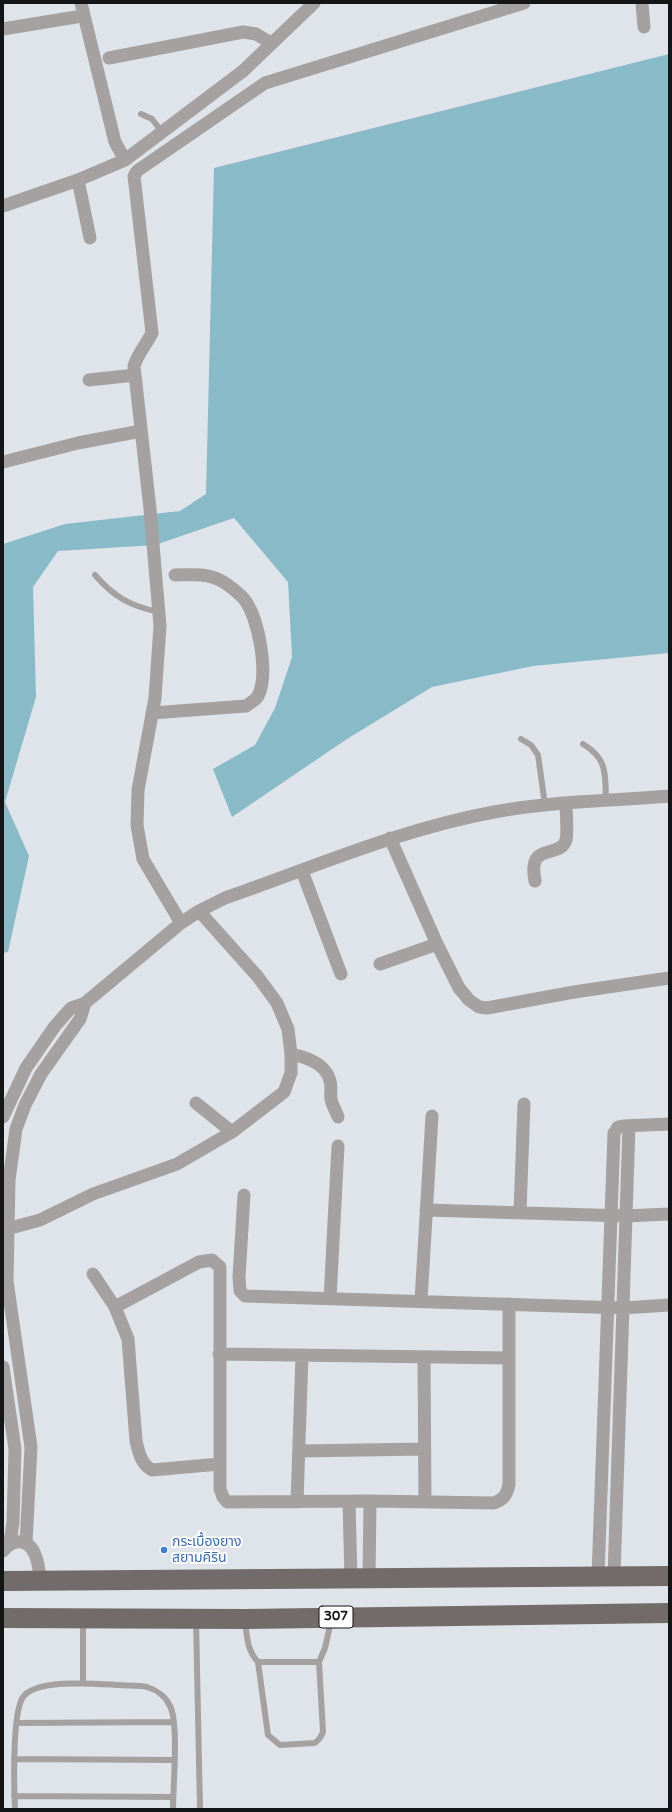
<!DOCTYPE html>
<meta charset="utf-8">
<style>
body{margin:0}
#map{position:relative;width:672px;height:1812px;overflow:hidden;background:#dfe4ea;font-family:"Varela Round",sans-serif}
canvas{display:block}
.frame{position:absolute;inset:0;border:4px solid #131517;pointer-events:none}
</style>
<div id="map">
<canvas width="672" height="1812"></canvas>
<div class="frame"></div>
</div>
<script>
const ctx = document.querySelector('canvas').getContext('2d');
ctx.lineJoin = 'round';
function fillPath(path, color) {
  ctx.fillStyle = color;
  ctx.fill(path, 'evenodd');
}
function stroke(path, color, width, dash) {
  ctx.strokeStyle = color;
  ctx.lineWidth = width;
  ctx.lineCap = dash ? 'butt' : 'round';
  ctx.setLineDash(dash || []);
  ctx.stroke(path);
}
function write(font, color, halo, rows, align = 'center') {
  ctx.font = font + ' "Varela Round","Noto Sans Thai",sans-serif';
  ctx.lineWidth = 4;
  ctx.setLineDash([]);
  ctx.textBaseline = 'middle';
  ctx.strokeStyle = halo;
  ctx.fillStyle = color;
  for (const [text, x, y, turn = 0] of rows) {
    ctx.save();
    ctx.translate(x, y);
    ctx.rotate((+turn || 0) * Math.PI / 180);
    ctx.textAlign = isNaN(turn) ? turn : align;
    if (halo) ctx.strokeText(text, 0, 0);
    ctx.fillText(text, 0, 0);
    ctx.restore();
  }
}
fillPath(new Path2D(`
 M 669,54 L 669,653 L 533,666 L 432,687 L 347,739 L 232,817 L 213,769 L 255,745 L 275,708 L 292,657 L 288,582 L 234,518 L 155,545 L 58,551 L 33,587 L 36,697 L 5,802 L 29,856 L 8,952 L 3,953 L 3,544 L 65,524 L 180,511 L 206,494 L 214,168 Z`), '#89bac7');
stroke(new Path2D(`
 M 141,114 L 152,119 L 162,132
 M 95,575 C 114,597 130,606 159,612
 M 521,739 L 531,745 L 538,755 L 545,805
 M 583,744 C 608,759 605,774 606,801
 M 196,1620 L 200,1809
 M 245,1621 C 247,1637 247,1650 258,1662 L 268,1735 L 280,1745 L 315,1743 L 320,1738 L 323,1732 L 319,1662
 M 258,1662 L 319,1662 L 325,1648 L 331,1621
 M 83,1683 L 83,1620
 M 17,1723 L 174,1722
 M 14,1759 L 173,1760
 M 14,1796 L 173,1797
 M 15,1809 C 14,1788 12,1713 23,1697 C 37,1678 98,1684 120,1685 C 128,1686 139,1685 147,1687 C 157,1690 166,1697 170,1706 C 179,1723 173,1787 173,1809`), '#a5a1a1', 6);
stroke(new Path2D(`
 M 81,3 L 115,142 L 125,160
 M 642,3 L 644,27
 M 3,29 L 76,17
 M 109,58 L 243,32 L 256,34 L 271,43
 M 78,180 L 90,238
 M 3,206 L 78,180 L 125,160 L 243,71 L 314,3
 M 89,380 L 135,375
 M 3,462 L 78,443 L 141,431
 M 152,713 L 246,706 C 250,703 256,700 258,696 C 269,675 259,618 244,599 C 240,594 233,589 228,585 C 210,572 195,575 175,575
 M 390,838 L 437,944 L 459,988 L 469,1000 L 479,1007 L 487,1008 L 574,992 L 669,978
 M 302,871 L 341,974
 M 535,881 C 527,840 560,860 566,840 C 568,831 566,813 566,803
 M 181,923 L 143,859 L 137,825 L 138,790 L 155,698 L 160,626 L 150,509 L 134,366 C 138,353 146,345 152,333 L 134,176 L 137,171 L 265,83 L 524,3
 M 380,964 L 437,944
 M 291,1054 C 306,1057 326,1064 330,1081 C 332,1087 330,1093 331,1099 C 332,1105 336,1111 338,1117
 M 196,1103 L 232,1132
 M 3,1117 L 26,1068 L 55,1026 L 71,1008 L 85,1003 L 181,923 L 199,911 L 225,898 C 314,867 401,829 494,812 C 551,801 611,801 669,796
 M 244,1195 L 239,1277 L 240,1291 L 245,1296 L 623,1308 L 669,1305
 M 426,1210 L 626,1216 L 669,1214
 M 520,1212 L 524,1104
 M 3,1230 L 40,1220 L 93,1194 L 177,1164 L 232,1132 L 284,1092 L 291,1073 L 291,1054 L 288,1029 L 277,1003 L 258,977 L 199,911
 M 93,1274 L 115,1307 L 128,1339 L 136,1441 C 139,1453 141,1464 152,1470 L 220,1464
 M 330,1299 L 338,1146
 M 421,1301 L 432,1116
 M 115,1307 L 199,1262 L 212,1260 L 220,1267 L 220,1489 L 223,1497 L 227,1502 L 370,1501 L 494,1503 C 504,1499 507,1495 509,1484 L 509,1304
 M 219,1354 L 509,1358
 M 424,1357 L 425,1502
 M 3,1367 L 15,1449 L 13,1522 L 10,1543
 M 299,1451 L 424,1449
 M 297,1502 L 302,1355
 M 349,1502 L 351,1578
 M 26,1543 L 31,1447 L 7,1281 L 9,1180 L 16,1129 L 25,1105 L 41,1074 L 80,1019 L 85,1003
 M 3,1551 C 7,1546 10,1543 16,1542 C 36,1539 39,1566 40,1580
 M 598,1576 L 614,1133 L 618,1127 L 623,1126 L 669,1124
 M 614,1576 L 629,1126
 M 369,1578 L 370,1501`), '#a5a1a1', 13);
stroke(new Path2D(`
 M 3,1581 L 669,1576
 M 3,1618 L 245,1619 L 669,1613`), '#726b69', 20);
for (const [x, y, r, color] of [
 [164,1550,4,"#3f7fe0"]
]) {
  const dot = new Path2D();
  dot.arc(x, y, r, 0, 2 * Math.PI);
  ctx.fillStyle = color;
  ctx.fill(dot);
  stroke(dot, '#fff', 1.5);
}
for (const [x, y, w] of [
 [336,1617,34]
]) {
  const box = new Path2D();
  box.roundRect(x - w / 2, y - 11, w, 22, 3);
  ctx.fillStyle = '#fff';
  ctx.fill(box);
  stroke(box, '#131517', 1);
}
write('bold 13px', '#131517', null, [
 ["307",336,1617]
]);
write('14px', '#366cbe', '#fff', [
 ["กระเบื้องยาง",172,1542],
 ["สยามคิริน",172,1558]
], 'left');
</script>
